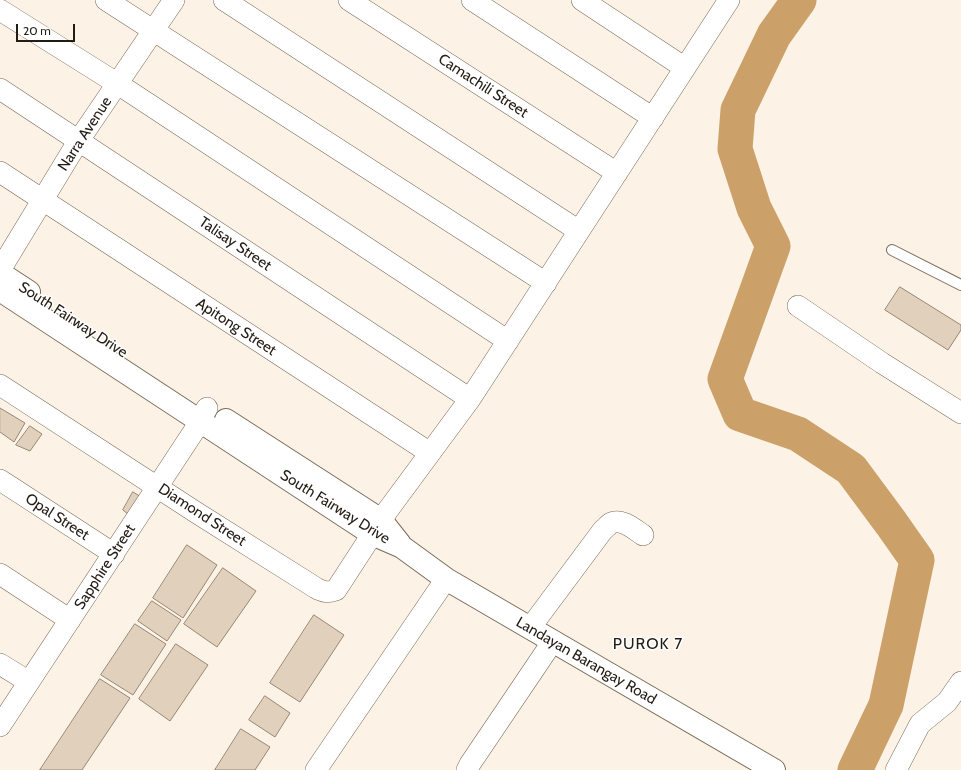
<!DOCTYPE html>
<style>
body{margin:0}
#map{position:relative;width:961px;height:770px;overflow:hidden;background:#fcf2e5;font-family:Cabin,sans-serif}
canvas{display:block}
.scale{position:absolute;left:16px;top:24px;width:59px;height:18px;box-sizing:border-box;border:2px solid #221c14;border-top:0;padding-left:5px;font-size:12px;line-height:14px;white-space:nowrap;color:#221c14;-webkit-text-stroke:3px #fff;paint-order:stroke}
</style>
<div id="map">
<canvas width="961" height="770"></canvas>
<div class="scale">20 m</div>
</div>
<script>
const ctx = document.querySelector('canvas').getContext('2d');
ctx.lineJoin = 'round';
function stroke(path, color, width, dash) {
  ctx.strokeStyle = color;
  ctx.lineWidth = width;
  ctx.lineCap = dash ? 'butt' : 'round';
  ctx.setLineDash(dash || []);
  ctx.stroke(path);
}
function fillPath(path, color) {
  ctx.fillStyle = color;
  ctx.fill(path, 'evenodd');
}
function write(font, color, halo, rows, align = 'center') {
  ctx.font = font + ' Cabin,sans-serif';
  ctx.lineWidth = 3;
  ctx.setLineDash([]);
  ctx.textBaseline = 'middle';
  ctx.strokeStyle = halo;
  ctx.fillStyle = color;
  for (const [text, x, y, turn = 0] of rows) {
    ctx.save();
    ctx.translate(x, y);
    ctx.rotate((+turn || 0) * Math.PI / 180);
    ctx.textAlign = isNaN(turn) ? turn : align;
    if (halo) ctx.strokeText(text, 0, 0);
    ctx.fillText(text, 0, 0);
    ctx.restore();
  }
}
stroke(new Path2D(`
 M 799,0 L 774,35 L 738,110 L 735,149 L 754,208 L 773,246 L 725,379 L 740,414 L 798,434 L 851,469 L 891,523 L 917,560 L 886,705 L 855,770`), '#cca169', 35);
const building = new Path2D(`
 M 900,287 L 961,325 L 961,330 L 948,350 L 885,310 Z
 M 0,408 L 25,423 L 14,442 L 0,432 Z
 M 30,426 L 42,434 L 30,451 L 16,445 Z
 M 133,492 L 146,500 L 134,519 L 123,510 Z
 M 187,545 L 217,565 L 183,618 L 153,598 Z
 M 223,568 L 256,591 L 217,647 L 184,624 Z
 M 152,601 L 181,620 L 167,641 L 138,621 Z
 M 314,615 L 344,635 L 300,702 L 270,683 Z
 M 135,624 L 166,644 L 133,695 L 101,675 Z
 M 176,644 L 208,665 L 170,721 L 139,699 Z
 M 100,679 L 130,698 L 82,770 L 40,770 Z
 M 265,696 L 290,713 L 275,737 L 249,720 Z
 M 241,729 L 270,747 L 255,770 L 215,770 Z`);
fillPath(building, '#e1d0bb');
stroke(building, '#968773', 1);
const lane = new Path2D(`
 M 892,250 L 961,285`);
const street = new Path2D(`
 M 106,0 L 546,283
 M 224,0 L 579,231
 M 349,0 L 617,173
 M 472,0 L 653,118
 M 582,0 L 685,68
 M 0,10 L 118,84 L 508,341
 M 0,89 L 470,399
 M 0,172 L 430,453
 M 0,270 L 79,140 L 174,0
 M 798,306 L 882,363 L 961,413
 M 0,385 L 197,513 L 316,588 C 323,592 328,593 336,590 L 388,510 L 470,399 L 729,0
 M 0,480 L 114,554
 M 0,574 L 70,620
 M 530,628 L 603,530 C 606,528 608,525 611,523 C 622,518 634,529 643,535
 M 0,664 L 29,682
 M 0,726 L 194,431 L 207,408
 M 316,770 L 446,579
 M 467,770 L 470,764 L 553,641
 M 896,770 L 920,724 L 947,702 L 961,682`);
const secondary = new Path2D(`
 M 0,273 L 29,292
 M 0,290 L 372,534 L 402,547 L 446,579 L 774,770
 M 226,420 L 381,520 L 400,544`);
stroke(lane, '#7b6c59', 12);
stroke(street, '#7b6c59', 22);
stroke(secondary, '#7b6c59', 24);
stroke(lane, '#fff', 10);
stroke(street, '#fff', 21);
stroke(secondary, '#fff', 22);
write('15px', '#221c14', '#fff', [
 ["Camachili Street",483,86,33],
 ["Narra Avenue",85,134,-57],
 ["Talisay Street",235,244,34],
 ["South Fairway Drive",73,320,33],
 ["Apitong Street",236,327,33],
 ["South Fairway Drive",335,507,32],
 ["Diamond Street",202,515,33],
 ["Opal Street",57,517,33],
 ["Sapphire Street",105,567,-57],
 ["Landayan Barangay Road",586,661,30]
]);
ctx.letterSpacing = '1px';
write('16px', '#221c14', '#fff', [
 ["PUROK 7",648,644]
]);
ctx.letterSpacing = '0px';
</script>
